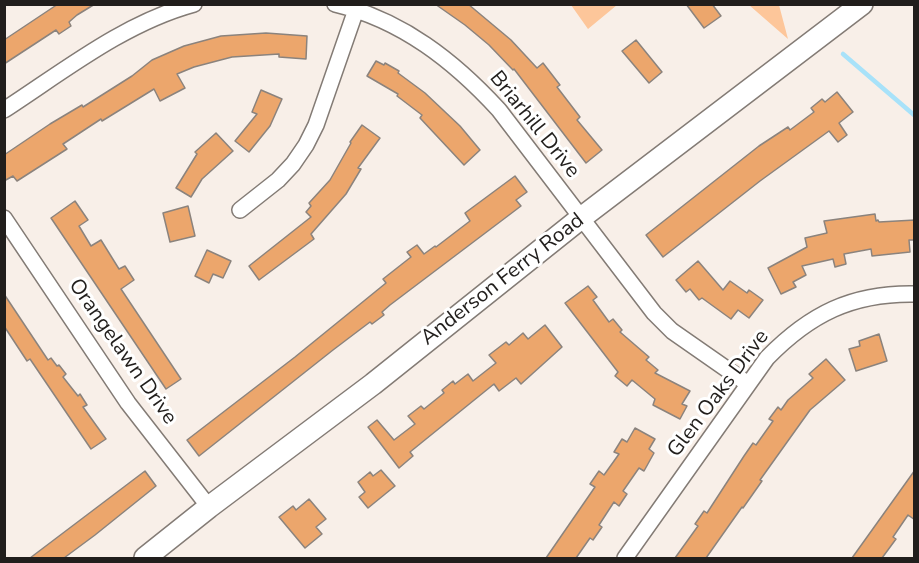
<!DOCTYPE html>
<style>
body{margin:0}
#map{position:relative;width:919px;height:563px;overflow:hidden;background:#f8efe8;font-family:"Nunito Sans",sans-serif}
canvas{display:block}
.frame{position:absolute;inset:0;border:6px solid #211e1c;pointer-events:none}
</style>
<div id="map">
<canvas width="919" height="563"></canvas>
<div class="frame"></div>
</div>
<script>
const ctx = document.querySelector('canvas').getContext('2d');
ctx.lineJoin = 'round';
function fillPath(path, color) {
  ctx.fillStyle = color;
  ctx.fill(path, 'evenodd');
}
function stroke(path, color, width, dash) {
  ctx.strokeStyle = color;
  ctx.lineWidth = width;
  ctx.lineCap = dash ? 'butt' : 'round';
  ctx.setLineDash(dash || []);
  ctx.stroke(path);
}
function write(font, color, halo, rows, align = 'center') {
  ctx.font = font + ' "Nunito Sans",sans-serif';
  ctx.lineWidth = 6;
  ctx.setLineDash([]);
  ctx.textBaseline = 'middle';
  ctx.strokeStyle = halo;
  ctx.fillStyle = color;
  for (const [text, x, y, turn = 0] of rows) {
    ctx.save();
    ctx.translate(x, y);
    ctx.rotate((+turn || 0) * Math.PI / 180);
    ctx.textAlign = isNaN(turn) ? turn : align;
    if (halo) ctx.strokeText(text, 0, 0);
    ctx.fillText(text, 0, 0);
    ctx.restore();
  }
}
fillPath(new Path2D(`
 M 571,5 L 617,5 L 588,29 Z
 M 749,5 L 779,5 L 788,39 Z`), '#fdc69a');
stroke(new Path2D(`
 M 843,54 L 914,115`), '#a8e2f9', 4.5);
const building = new Path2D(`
 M 58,4 L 95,4 L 77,15 L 69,22 L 71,26 L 59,34 L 56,30 L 4,64 L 4,40 Z
 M 435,4 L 468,4 L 511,40 L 537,68 L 543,63 L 560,85 L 557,87 L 580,117 L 577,120 L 602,150 L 586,163 L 514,69 L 513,70 L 489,45 L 465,25 Z
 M 686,4 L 712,4 L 721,16 L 704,28 Z
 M 266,33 L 307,36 L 306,59 L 279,57 L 279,54 L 232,57 L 194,67 L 177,74 L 185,88 L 160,101 L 154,89 L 102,121 L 101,119 L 63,144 L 67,149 L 17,181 L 13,176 L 4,181 L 4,155 L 50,124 L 82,105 L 83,107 L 132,76 L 152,60 L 184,46 L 221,36 Z
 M 636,40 L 662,72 L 649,83 L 622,51 Z
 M 376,61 L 384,65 L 385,63 L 399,71 L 398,73 L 425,93 L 460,126 L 480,150 L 464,165 L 420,118 L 422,115 L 397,96 L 398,94 L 367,76 Z
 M 261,90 L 282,99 L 270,126 L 249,152 L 235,141 L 257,114 L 252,112 Z
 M 837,92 L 853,112 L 839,123 L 847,135 L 838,142 L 829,131 L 760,181 L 663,257 L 646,235 L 759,146 L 788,127 L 790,130 L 814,112 L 811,108 L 822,99 L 825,102 Z
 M 362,125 L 380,138 L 358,168 L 361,169 L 346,194 L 311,234 L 314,239 L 259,280 L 249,266 L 311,217 L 306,212 L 311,206 L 309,203 L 330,180 L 351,143 L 350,142 Z
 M 216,133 L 233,151 L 202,179 L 191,197 L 176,188 L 197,154 L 195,152 Z
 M 515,176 L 527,192 L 516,200 L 521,206 L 390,305 L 382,312 L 384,315 L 372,324 L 370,322 L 333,350 L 199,456 L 187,440 L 295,357 L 386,283 L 383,279 L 411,257 L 407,252 L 417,245 L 424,254 L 435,246 L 436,247 L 470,221 L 465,213 Z
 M 75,201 L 88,220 L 79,226 L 91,246 L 101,240 L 119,269 L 125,266 L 134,280 L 121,289 L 181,379 L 166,389 L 51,218 Z
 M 188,206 L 195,236 L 170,242 L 163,213 Z
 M 875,214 L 876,221 L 878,220 L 879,222 L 915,220 L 915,240 L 909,240 L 910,252 L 872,256 L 871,249 L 844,254 L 846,264 L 835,267 L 833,259 L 802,266 L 806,275 L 793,282 L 796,287 L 781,294 L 768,268 L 807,247 L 805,238 L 827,233 L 824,221 Z
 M 207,250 L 231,261 L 223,278 L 213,274 L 209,283 L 195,276 Z
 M 698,261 L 723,290 L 730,281 L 747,293 L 749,290 L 763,300 L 749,318 L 738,310 L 731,319 L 702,298 L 699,300 L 690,289 L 686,292 L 676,280 Z
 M 588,286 L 597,297 L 593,300 L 609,322 L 613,319 L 622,330 L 620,332 L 649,357 L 646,360 L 658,370 L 655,373 L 690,391 L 682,404 L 687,406 L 680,419 L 653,405 L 655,399 L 632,380 L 627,386 L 615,376 L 618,372 L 565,303 Z
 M 4,294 L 48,360 L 51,358 L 57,366 L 59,365 L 66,374 L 63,377 L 78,396 L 80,394 L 87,405 L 83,407 L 106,439 L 91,449 L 30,359 L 27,361 L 4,326 Z
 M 545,325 L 562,347 L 521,384 L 516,378 L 499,391 L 494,384 L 410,452 L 413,456 L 399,468 L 368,427 L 377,420 L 394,440 L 415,424 L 408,416 L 421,406 L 424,409 L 444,393 L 442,390 L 453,381 L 455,384 L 468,374 L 473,381 L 496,363 L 489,355 L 506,342 L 509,345 L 523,333 L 528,339 Z
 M 879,334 L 887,361 L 856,371 L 849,349 L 860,346 L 859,341 Z
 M 826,359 L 845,380 L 810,410 L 760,480 L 762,481 L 743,508 L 742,507 L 706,558 L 675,558 L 698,526 L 695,524 L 704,511 L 707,513 L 744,456 L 753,443 L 756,445 L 773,421 L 769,419 L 778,407 L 781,410 L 788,400 L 813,378 L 809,374 Z
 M 635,428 L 655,439 L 649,449 L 654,453 L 644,471 L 639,468 L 623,491 L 627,494 L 619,506 L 614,502 L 599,525 L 602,527 L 593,540 L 590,538 L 576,558 L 546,558 L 595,487 L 590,484 L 599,471 L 604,475 L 619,454 L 614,452 L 622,439 L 627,442 Z
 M 381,470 L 395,486 L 368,508 L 359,497 L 365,492 L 358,482 L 370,472 L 373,476 Z
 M 915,470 L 915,520 L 908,515 L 893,537 L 896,539 L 882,558 L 852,558 Z
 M 145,471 L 156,486 L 95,535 L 64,558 L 30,558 Z
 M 309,499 L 326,519 L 316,527 L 322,534 L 305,548 L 279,517 L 293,506 L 296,510 Z`);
fillPath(building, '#eca66c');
stroke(building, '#8b837d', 1.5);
const street = new Path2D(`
 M 335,4 C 402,20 454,61 499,110 L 654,313 L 672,331 L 748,384
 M 4,110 C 64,71 124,23 194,4
 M 240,210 L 278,180 L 293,164 L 306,145 L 316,125 L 358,4
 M 4,218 L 128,403 L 209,507
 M 625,558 L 767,358 C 810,314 852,293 914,294`);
const secondary = new Path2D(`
 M 145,558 L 209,507 L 373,384 L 581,218 L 862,4`);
stroke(street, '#837b75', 18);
stroke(secondary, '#837b75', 24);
stroke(street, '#fff', 15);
stroke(secondary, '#fff', 21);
write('21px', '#211e1c', '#fff', [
 ["Briarhill Drive",534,125,51],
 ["Anderson Ferry Road",503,280,-38],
 ["Orangelawn Drive",122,352,55],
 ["Glen Oaks Drive",719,394,-53]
]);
</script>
